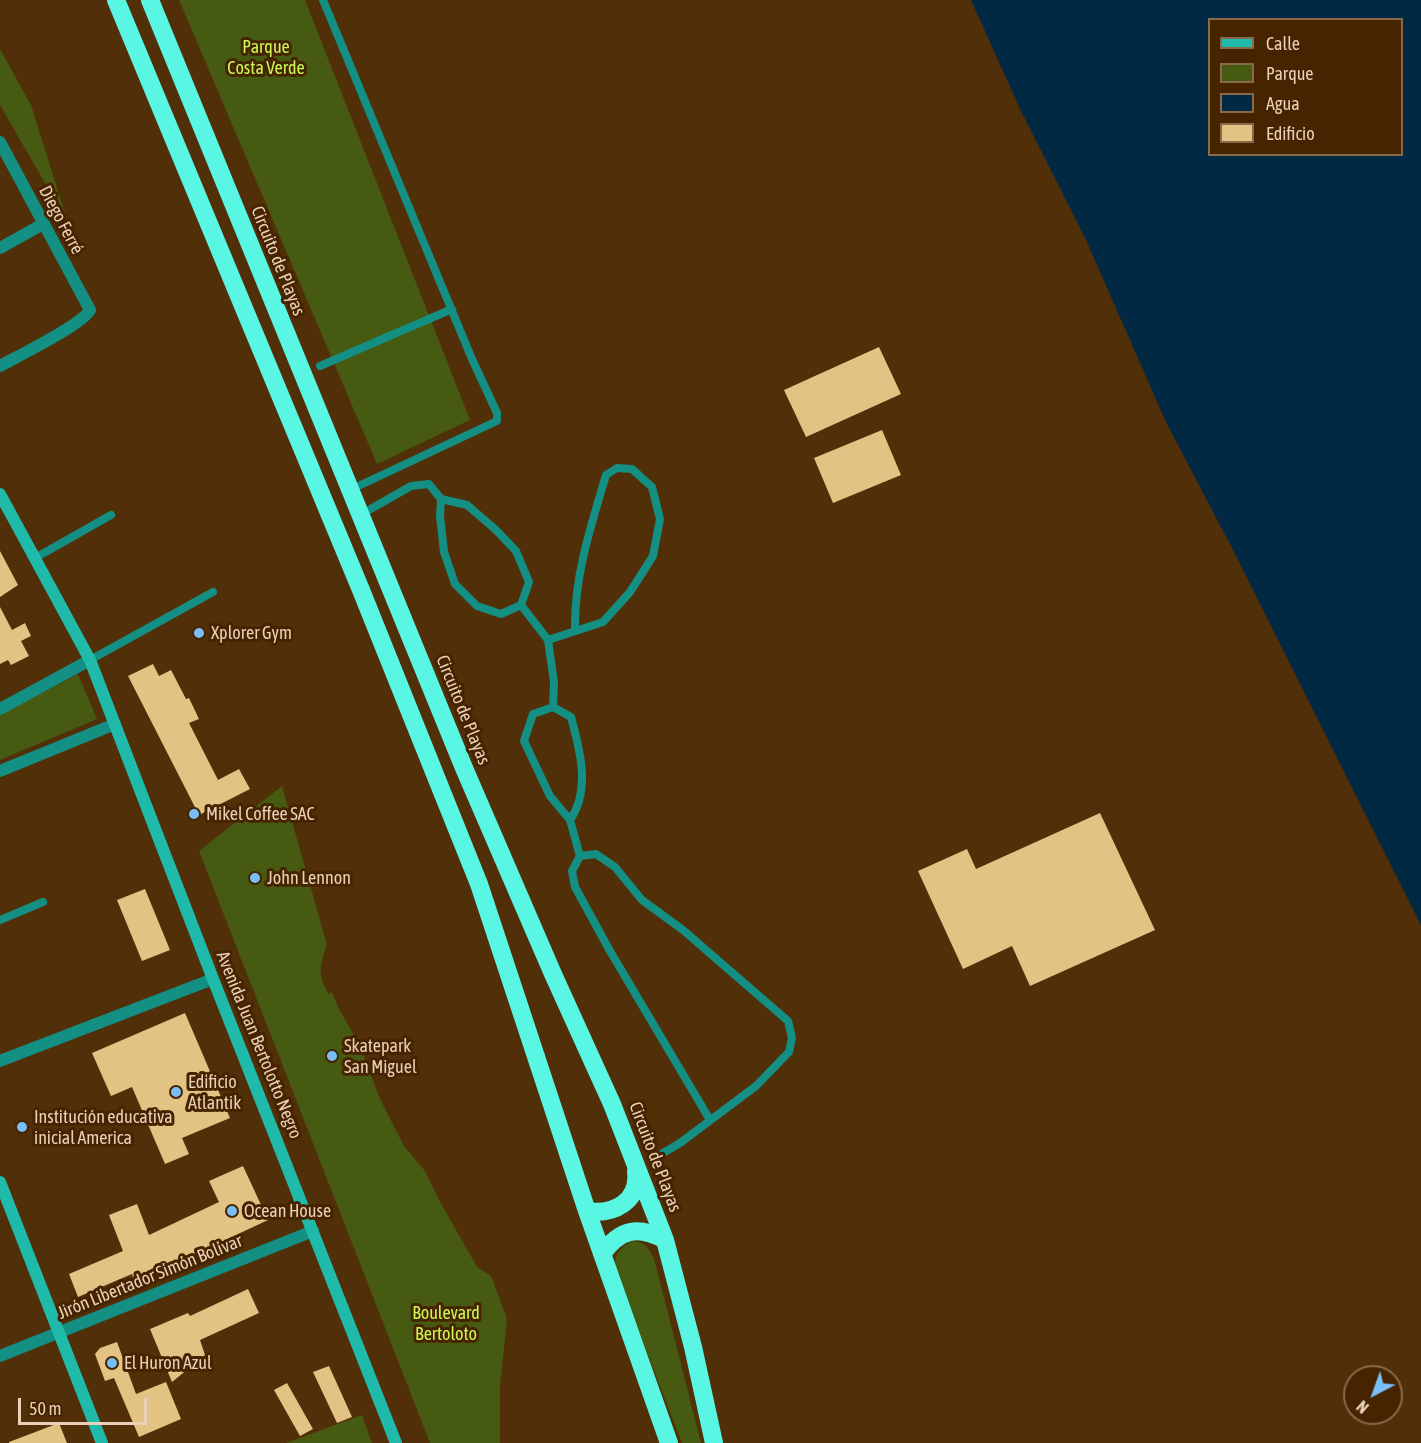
<!DOCTYPE html>
<meta charset="utf-8">
<style>
body{margin:0}
#map{position:relative;width:1421px;height:1443px;overflow:hidden;background:#512f08;font-family:"Asap Condensed",sans-serif}
canvas{display:block}
.legend{position:absolute;left:1208px;top:18px;width:195px;height:138px;box-sizing:border-box;background:#462400;border:2px solid #88694a;margin:0;padding:8px 10px;list-style:none;font-size:18px;color:#ead0b8}
.legend li{display:flex;align-items:center;gap:12px;height:30px}
.legend b{width:30px;border:2px solid #88694a}
.north{position:absolute;left:1343px;top:1365px;width:60px;height:60px;box-sizing:border-box;background:#462400;border:2px solid #88694a;border-radius:50%;rotate:221deg;font-size:16px;font-weight:700;line-height:24px;text-align:center;color:#ead0b8}
.north::after{content:'';display:block;margin:auto;width:21px;height:27px;background:#78bff8;clip-path:polygon(50% 0,100% 100%,50% 72%,0 100%)}
.scale{position:absolute;left:18px;top:1398px;width:129px;height:27px;box-sizing:border-box;border:3px solid #ead0b8;border-top:0;padding-left:8px;font-size:18px;line-height:21px;white-space:nowrap;color:#ead0b8;-webkit-text-stroke:4px #462400;paint-order:stroke}
</style>
<div id="map">
<canvas width="1421" height="1443"></canvas>
<ul class="legend">
<li><b style="height:8px;background:#1fbaaa"></b>Calle</li>
<li><b style="height:16px;background:#465a12"></b>Parque</li>
<li><b style="height:16px;background:#012943"></b>Agua</li>
<li><b style="height:16px;background:#e3c384"></b>Edificio</li>
</ul>
<div class="north">N</div>
<div class="scale">50 m</div>
</div>
<script>
const ctx = document.querySelector('canvas').getContext('2d');
ctx.lineJoin = 'round';
function fillPath(path, color) {
  ctx.fillStyle = color;
  ctx.fill(path, 'evenodd');
}
function stroke(path, color, width, dash) {
  ctx.strokeStyle = color;
  ctx.lineWidth = width;
  ctx.lineCap = dash ? 'butt' : 'round';
  ctx.setLineDash(dash || []);
  ctx.stroke(path);
}
function write(font, color, halo, rows, align = 'center') {
  ctx.font = font + ' "Asap Condensed",sans-serif';
  ctx.lineWidth = 6;
  ctx.setLineDash([]);
  ctx.textBaseline = 'middle';
  ctx.strokeStyle = halo;
  ctx.fillStyle = color;
  for (const [text, x, y, turn = 0] of rows) {
    ctx.save();
    ctx.translate(x, y);
    ctx.rotate((+turn || 0) * Math.PI / 180);
    ctx.textAlign = isNaN(turn) ? turn : align;
    if (halo) ctx.strokeText(text, 0, 0);
    ctx.fillText(text, 0, 0);
    ctx.restore();
  }
}
fillPath(new Path2D(`
 M 179,0 L 305,0 L 470,420 L 377,464 Z
 M 0,49 L 31,105 L 68,223 L 0,105 Z
 M 78,674 L 97,719 L 0,760 L 0,715 Z
 M 282,786 L 327,945 C 320,964 317,976 329,994 L 332,992 L 338,1007 L 359,1044 L 381,1101 L 404,1146 L 425,1171 L 438,1198 L 477,1267 L 491,1276 L 507,1319 L 500,1386 L 500,1443 L 430,1443 L 199,851 Z
 M 634,1241 C 647,1243 651,1251 655,1262 L 701,1443 L 682,1443 L 615,1270 C 613,1255 621,1245 634,1241 Z
 M 362,1415 L 372,1443 L 286,1443 Z`), '#465a12');
fillPath(new Path2D(`
 M 971,0 L 1421,0 L 1421,925 L 1232,548 L 1166,422 L 1086,240 L 1021,111 ZM 1210,20 L 1402,20 L 1402,154 L 1210,154 Z`), '#012943');
fillPath(new Path2D(`
 M 879,347 L 901,394 L 806,437 L 784,390 Z
 M 882,430 L 901,475 L 833,503 L 814,458 Z
 M 0,551 L 18,585 L 0,597 Z
 M 0,607 L 12,630 L 25,623 L 31,636 L 21,641 L 29,656 L 11,665 L 8,660 L 0,664 Z
 M 153,664 L 159,676 L 171,670 L 186,699 L 189,698 L 199,719 L 189,723 L 218,780 L 239,769 L 250,789 L 199,815 L 128,676 Z
 M 1100,813 L 1155,930 L 1030,986 L 1012,946 L 963,969 L 918,871 L 967,849 L 976,869 Z
 M 145,889 L 170,950 L 142,961 L 117,900 Z
 M 185,1013 L 230,1118 L 182,1138 L 189,1154 L 165,1164 L 132,1087 L 111,1096 L 92,1053 Z
 M 243,1166 L 268,1220 L 159,1271 L 134,1281 L 132,1274 L 78,1297 L 69,1274 L 123,1251 L 109,1215 L 137,1204 L 149,1235 L 219,1202 L 209,1181 Z
 M 248,1289 L 259,1313 L 200,1340 L 205,1355 L 172,1382 L 150,1329 L 188,1313 L 190,1316 Z
 M 117,1342 L 136,1394 L 166,1382 L 181,1419 L 139,1437 L 114,1378 L 105,1381 L 95,1354 L 100,1348 Z
 M 329,1366 L 352,1417 L 337,1423 L 313,1372 Z
 M 287,1383 L 313,1429 L 300,1436 L 274,1390 Z
 M 59,1423 L 67,1443 L 9,1443 L 9,1442 Z`), '#e3c384');
stroke(new Path2D(`
 M 323,0 L 472,359 L 497,413 L 497,421 L 352,489
 M 320,366 L 452,309
 M 362,514 L 411,486 L 429,484 L 441,499 L 467,505 L 495,529 L 516,551 L 529,582 L 521,605 L 501,614 L 477,606 L 455,584 L 444,552 L 440,516 L 441,499
 M 35,558 L 111,515
 M 521,605 L 548,640 L 554,682 L 553,707
 M 548,640 L 603,622 L 630,592 L 653,556 L 660,519 L 652,487 L 632,469 L 617,468 L 606,475 C 591,526 574,576 575,630
 M 90,660 L 213,592
 M 570,820 C 591,790 580,750 571,717 L 553,707 L 533,714 L 524,741 L 550,796 L 570,820 L 580,856
 M 0,920 L 43,902
 M 658,1156 L 680,1143 L 756,1086 L 789,1052 L 792,1038 L 788,1021 L 683,930 L 642,900 L 615,867 L 596,854 L 580,856 L 572,871 L 575,887 L 610,951 L 710,1120`), '#148f83', 8);
stroke(new Path2D(`
 M 0,142 L 90,310 C 82,325 18,356 0,366
 M 0,248 L 43,224
 M 0,709 L 90,660
 M 0,771 L 115,724
 M 0,1061 L 213,979
 M 0,1356 L 313,1231`), '#148f83', 12);
stroke(new Path2D(`
 M 0,494 L 90,660 L 213,979 L 396,1443
 M 0,1182 L 102,1443`), '#1fbaaa', 12);
stroke(new Path2D(`
 M 116,0 L 361,590 L 479,884 L 587,1211 L 669,1443
 M 150,0 L 464,768 L 553,974 L 612,1104 L 665,1240 L 693,1347 L 714,1443
 M 587,1211 C 613,1215 640,1202 636,1171
 M 602,1254 C 620,1229 638,1225 665,1240`), '#59f6e3', 18);
for (const [x, y, r, color] of [
 [199,633,6,"#78bff8"],
 [194,814,6,"#78bff8"],
 [255,878,6,"#78bff8"],
 [332,1056,6,"#78bff8"],
 [176,1092,6,"#78bff8"],
 [22,1127,6,"#78bff8"],
 [232,1211,6,"#78bff8"],
 [112,1363,6,"#78bff8"]
]) {
  const dot = new Path2D();
  dot.arc(x, y, r, 0, 2 * Math.PI);
  ctx.fillStyle = color;
  ctx.fill(dot);
  stroke(dot, '#462400', 2);
}
write('18px', '#c9f855', '#462400', [
 ["Parque",266,47],
 ["Costa Verde",266,68],
 ["Boulevard",446,1313],
 ["Bertoloto",446,1334]
]);
write('18px', '#ead0b8', '#462400', [
 ["Diego Ferré",61,220,62],
 ["Circuito de Playas",278,261,68],
 ["Circuito de Playas",463,710,68],
 ["Avenida Juan Bertolotto Negro",259,1045,68],
 ["Circuito de Playas",655,1157,69],
 ["Jirón Libertador Simón Bolívar",150,1277,-22]
]);
write('18px', '#ead0b8', '#462400', [
 ["Xplorer Gym",211,633],
 ["Mikel Coffee SAC",206,814],
 ["John Lennon",267,878],
 ["Skatepark",344,1046],
 ["San Miguel",344,1067],
 ["Edificio",188,1082],
 ["Atlantik",188,1103],
 ["Institución educativa",34,1117],
 ["inicial America",34,1138],
 ["Ocean House",244,1211],
 ["El Huron Azul",124,1363]
], 'left');
</script>
